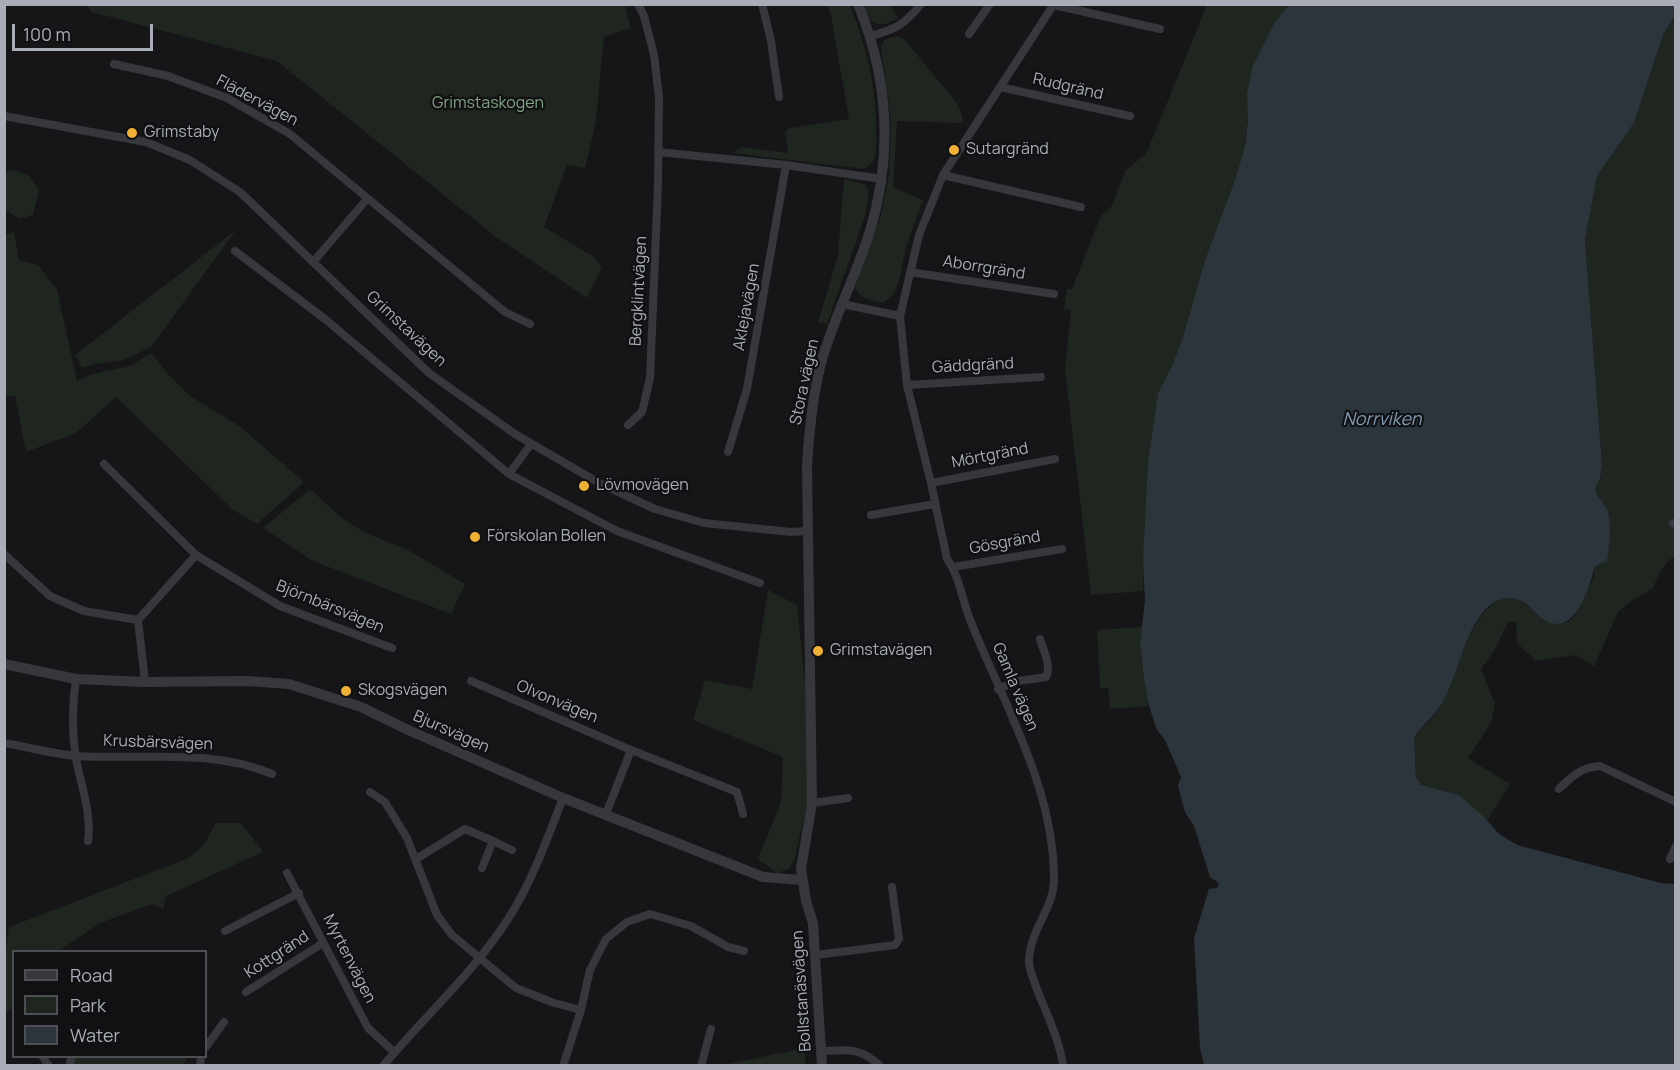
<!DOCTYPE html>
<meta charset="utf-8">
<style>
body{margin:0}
#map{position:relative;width:1680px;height:1070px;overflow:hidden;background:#161618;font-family:Manrope,sans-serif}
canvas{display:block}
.frame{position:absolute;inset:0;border:6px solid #a8adb8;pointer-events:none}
.legend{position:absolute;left:12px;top:950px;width:195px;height:108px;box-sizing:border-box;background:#111113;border:2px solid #4d4f55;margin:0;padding:8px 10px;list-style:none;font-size:18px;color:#a8adb8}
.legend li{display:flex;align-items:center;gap:12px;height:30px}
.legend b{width:30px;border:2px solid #4d4f55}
.scale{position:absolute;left:12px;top:24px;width:141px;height:27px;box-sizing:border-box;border:3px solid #a8adb8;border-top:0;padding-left:8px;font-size:18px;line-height:21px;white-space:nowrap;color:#a8adb8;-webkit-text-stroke:4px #111113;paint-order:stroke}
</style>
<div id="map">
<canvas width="1680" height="1070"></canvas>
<div class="frame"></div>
<ul class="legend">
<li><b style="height:8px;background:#37383d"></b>Road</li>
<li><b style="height:16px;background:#1e261f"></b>Park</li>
<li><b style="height:16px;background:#2c353c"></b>Water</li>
</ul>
<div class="scale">100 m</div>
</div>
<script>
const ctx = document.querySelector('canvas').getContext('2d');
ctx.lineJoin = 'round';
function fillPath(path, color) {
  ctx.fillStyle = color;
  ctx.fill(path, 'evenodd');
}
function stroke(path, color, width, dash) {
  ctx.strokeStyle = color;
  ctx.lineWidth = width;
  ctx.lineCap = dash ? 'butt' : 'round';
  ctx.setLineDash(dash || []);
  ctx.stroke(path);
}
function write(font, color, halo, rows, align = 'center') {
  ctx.font = font + ' Manrope,sans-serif';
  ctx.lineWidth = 4.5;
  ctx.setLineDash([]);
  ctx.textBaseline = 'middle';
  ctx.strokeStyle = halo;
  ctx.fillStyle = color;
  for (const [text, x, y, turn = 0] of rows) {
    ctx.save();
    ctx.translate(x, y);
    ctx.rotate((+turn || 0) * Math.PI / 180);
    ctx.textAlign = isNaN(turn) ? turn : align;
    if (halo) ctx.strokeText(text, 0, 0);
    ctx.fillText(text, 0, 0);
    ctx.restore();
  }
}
fillPath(new Path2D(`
 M 87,5 L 625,5 L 631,28 L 604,37 L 596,120 L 585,168 L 567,165 L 544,227 L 594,257 L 602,268 L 587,298 L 496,237 L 277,61 L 92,12 Z
 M 827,5 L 850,5 C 866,46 877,87 876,133 C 876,148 879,162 864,169 L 733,153 L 741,147 L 788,153 L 785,132 L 789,128 L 849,119 L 831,15 Z
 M 863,5 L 890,5 L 899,19 C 876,28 872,27 863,5 Z
 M 1207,5 L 1289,5 L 1275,22 L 1253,65 L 1245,146 L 1235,180 L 1206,257 L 1183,337 L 1172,366 L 1158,393 L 1148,463 L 1143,591 L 1091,595 L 1065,369 L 1071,311 L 1064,309 L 1067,289 L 1072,289 L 1101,215 L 1112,206 L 1125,171 L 1146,154 Z
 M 1675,15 L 1675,558 L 1670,559 L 1659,573 L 1653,588 L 1630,602 L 1618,612 L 1594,666 L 1576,655 L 1536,661 L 1517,643 L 1516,621 L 1508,622 L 1494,651 L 1481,669 L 1495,704 L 1491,723 L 1468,758 L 1510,784 L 1487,821 L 1459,795 L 1421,785 L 1416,777 L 1414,737 C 1422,725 1434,717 1441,705 C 1456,679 1473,600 1507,598 C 1533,596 1544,638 1572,619 L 1593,579 L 1595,566 C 1599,563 1604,563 1607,558 C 1611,550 1610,519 1607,510 C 1604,502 1597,497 1595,489 L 1600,479 L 1602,465 L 1585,240 L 1597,176 L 1634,123 L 1663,35 Z
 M 897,36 L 903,38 L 957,103 L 962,115 L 963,123 L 897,121 L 893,187 L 923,200 L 906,247 L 900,278 L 893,295 L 883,303 C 870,300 861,300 855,287 L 881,215 L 889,174 L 891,119 L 881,48 L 884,40 Z
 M 13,170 L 28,175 L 39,190 L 33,215 L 20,219 L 5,209 L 5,173 Z
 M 844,179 L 866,185 L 869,192 L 865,216 L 827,324 L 818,323 L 838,255 Z
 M 236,230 L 151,347 L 124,360 L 96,364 L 82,368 L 75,355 Z
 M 14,232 L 19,260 L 38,265 L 57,289 L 77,381 L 93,374 L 130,366 L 151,353 L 170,376 L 190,396 L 238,425 L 304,482 L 257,524 L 232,509 L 116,397 L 76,433 L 26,452 L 15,396 L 5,397 L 5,234 Z
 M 310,489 L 343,519 L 364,532 L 408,550 L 465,584 L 451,614 L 313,561 L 263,528 Z
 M 768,590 L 797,605 L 807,704 L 808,799 L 795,858 L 789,869 L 777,873 L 758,859 L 781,802 L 783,757 L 693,720 L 705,680 L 752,689 Z
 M 1142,627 C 1139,653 1144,680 1149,706 L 1110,709 L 1108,688 L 1100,688 L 1097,630 Z
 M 216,823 L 241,823 L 263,852 L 166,896 L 163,909 L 152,904 L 100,923 L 59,951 L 14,952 L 13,1006 L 5,1014 L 4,963 L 9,927 L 186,859 L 203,846 Z
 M 805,1048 L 805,1065 L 722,1065 Z
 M 75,1056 L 187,1057 L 183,1066 L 74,1066 Z`), '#1e261f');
fillPath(new Path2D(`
 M 1289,5 L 1675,5 L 1675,15 L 1663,35 L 1634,123 L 1597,176 L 1585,240 L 1602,465 L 1600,479 L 1595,489 C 1597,497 1603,501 1607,509 C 1612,520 1610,549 1607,561 L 1595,566 C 1590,584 1576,635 1548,622 C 1537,617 1531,604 1519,600 C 1509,596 1497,599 1489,606 C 1466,625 1457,679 1441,705 C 1433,717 1422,725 1414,737 L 1416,777 L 1421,785 L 1459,795 L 1484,817 L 1498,833 L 1517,845 L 1661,883 L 1675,884 L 1675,1065 L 1204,1065 L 1200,1048 L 1194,938 L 1209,889 L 1217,888 L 1219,883 L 1210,877 L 1194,826 L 1185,812 L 1178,786 L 1181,777 L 1165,740 L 1157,730 L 1149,706 L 1144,680 L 1140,643 L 1145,600 L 1143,560 L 1148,463 L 1158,393 L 1172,366 L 1183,337 L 1206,257 L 1235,180 L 1245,146 L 1248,120 L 1247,93 L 1253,65 L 1275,22 Z`), '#2c353c');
stroke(new Path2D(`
 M 762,4 L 771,41 L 779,97
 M 1054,5 L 1160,29
 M 969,34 L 990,4
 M 871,36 C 896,29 904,25 921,4
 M 114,64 L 168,76 L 227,98 L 290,134 L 505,312 L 530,324
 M 1000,87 L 1130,116
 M 4,116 L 146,142 L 190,160 L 240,192 L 429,373 L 515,434 L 601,484 L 655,509 L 704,523 L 791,532 L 808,531
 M 658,152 L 786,165 L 882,179
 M 943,175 L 1081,207
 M 235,251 L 325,319 L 509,474 L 617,531 L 760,583
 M 314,261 L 367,199
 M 910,272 L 1054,294
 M 842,304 L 900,316 L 919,235 L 943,175 L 1054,4
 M 900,316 L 907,385 L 931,483 L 947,559 C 960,577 962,601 971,622 C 1004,705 1055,789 1054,881 C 1053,910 1029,931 1029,962 C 1029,969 1033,977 1035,984 C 1045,1011 1059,1037 1063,1066
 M 907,385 L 1041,377
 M 628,425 L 642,412 L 650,378 L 658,185 L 659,97 L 654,55 L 644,16 L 638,4
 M 728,452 L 747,389 L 786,165
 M 104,464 L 196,555
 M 509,474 L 531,444
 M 931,483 L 1055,459
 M 871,515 L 935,504
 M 1673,523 L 1676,524
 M 4,554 L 50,596 L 84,611 L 138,620 L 145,682
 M 953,567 L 1062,549
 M 138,620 L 196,555 L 280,606 L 392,648
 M 76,679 C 72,705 72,733 76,759 C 81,785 92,815 88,841
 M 471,681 L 631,750 L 737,792 L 743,814
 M 998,689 L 1018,681 L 1046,677 C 1052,666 1043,650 1040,639
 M 4,743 C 28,747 53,754 77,756 C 143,760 210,748 272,774
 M 1559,789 C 1572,776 1582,767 1600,766 L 1676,802
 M 370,792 L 385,802 L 407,838 L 437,915 L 452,935 L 516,988 L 554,1003 L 581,1010 L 590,970 L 606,939 L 627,922 L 650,914 L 691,926 L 728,947 L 744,951
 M 812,803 L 848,798
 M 606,814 L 631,750
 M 493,841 L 512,850
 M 416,859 L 465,829 L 493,841 L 482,868
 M 1670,859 L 1676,846
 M 287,873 L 368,1028 L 394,1052
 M 225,931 L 299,893
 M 816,955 L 895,945 L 899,939 L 892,887
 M 246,992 L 323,943
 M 206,1047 L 224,1022
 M 822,1051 C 847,1050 861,1047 880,1066
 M 42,1056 L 49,1066
 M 69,1066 L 72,1056
 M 200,1066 L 201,1056
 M 383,1066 C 423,1018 475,971 508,919 C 532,882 547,839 563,798
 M 563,1066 L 581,1010
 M 701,1066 L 711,1029`), '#37383d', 8);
stroke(new Path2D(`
 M 4,664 L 76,679 L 145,682 L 247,681 L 289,684 L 361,707 L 406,729 L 563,798 L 763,877 L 801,880
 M 822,1066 L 813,923 L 806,901 L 801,869 L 812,803 L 807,466 C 809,433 812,400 820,367 C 832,320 856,277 870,231 C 893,154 889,79 858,4`), '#37383d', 10);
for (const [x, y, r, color] of [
 [132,133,6,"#f2b134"],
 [954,150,6,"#f2b134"],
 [584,486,6,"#f2b134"],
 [475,537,6,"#f2b134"],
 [818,651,6,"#f2b134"],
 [346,691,6,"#f2b134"]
]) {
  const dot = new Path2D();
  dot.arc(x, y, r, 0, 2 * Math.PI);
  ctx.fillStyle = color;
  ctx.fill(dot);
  stroke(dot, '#111113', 2);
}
write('16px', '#a8adb8', '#111113', [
 ["Rudgränd",1068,87,13],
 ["Flädervägen",257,101,28],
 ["Aborrgränd",984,268,9],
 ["Bergklintvägen",639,291,-87],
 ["Aklejavägen",747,307,-80],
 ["Grimstavägen",406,329,43],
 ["Gäddgränd",973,366,-3],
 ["Stora vägen",805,382,-78],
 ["Mörtgränd",990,456,-11],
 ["Gösgränd",1005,543,-10],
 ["Björnbärsvägen",330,607,22],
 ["Gamla vägen",1015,687,67],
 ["Olvonvägen",557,702,23],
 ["Bjursvägen",451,732,24],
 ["Krusbärsvägen",158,743,2],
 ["Kottgränd",277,955,-33],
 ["Myrtenvägen",349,959,63],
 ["Bollstanäsvägen",802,991,-94]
]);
write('16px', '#7fa381', '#111113', [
 ["Grimstaskogen",488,104]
]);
write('16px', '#a8adb8', '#111113', [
 ["Grimstaby",144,133],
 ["Sutargränd",966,150],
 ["Lövmovägen",596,486],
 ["Förskolan Bollen",487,537],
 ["Grimstavägen",830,651],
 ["Skogsvägen",358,691]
], 'left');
write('italic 18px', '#7f9bb3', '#111113', [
 ["Norrviken",1382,420]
]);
</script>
